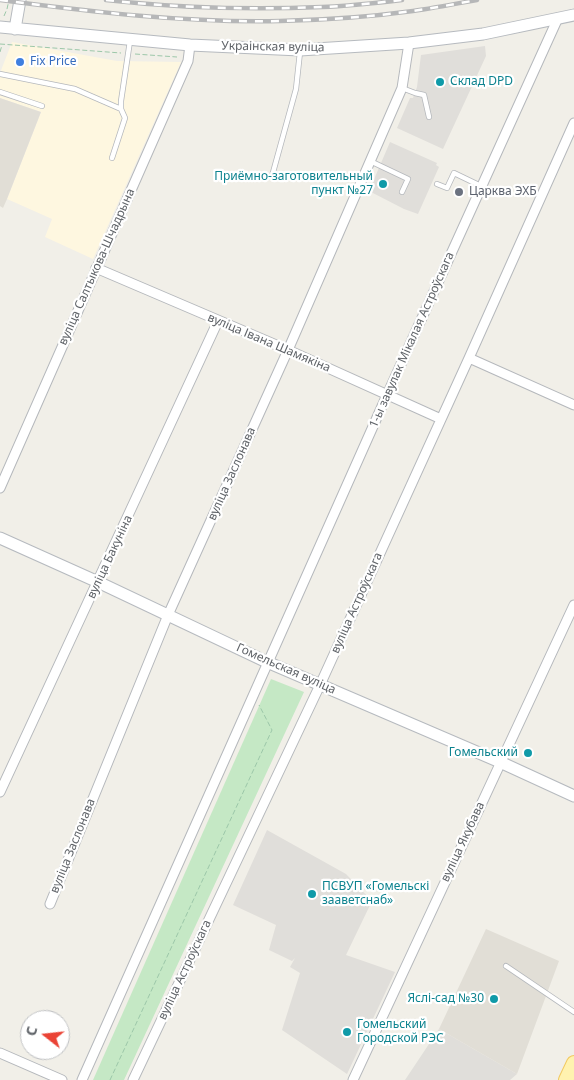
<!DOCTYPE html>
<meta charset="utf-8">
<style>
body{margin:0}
#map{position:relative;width:574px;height:1080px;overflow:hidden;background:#f1efe8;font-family:"Noto Sans",sans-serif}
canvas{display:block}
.north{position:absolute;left:20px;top:1010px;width:50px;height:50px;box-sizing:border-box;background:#fff;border:1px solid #bfc1c3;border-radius:50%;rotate:286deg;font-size:14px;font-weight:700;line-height:20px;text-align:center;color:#5f6368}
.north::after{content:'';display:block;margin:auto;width:18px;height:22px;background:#ea4335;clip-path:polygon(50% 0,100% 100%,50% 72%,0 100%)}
</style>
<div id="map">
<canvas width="574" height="1080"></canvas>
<div class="north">С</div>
</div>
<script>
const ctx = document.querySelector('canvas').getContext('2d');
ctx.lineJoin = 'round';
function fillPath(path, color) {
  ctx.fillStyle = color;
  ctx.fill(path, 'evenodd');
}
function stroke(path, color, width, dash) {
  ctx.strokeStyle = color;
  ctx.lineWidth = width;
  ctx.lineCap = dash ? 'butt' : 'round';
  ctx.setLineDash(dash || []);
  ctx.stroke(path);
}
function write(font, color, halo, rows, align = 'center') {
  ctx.font = font + ' "Noto Sans",sans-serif';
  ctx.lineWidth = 4.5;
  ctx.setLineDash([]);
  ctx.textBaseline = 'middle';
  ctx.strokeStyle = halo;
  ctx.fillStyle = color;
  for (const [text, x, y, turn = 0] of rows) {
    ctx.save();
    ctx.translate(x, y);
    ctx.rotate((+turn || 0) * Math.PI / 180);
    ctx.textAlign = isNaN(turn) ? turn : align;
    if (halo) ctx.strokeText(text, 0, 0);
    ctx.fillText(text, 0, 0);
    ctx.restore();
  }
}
fillPath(new Path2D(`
 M 12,42 L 117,61 L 181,62 L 93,259 L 45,237 L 52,219 L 7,199 L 41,112 L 0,98 L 0,73 Z`), '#fef7e0');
fillPath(new Path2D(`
 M 485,46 L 486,56 L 443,149 L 397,128 L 410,98 L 413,98 L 417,87 L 421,55 Z
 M 390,142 L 437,163 L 436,165 L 439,167 L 418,214 L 404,209 L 369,191 Z
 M 267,830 L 346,874 L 372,901 L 346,955 L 395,972 L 347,1074 L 282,1030 L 300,973 L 290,967 L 295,958 L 292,961 L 269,950 L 276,925 L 233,905 Z
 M 439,1029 L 517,1074 L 510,1080 L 405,1080 Z`), '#e0deda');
fillPath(new Path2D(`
 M 0,98 L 41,112 L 7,199 L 3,208 L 0,206 Z
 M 486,929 L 559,961 L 517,1074 L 439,1029 Z`), '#e1ded6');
fillPath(new Path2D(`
 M 271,679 L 304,692 L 124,1080 L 93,1080 Z`), '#c5e8c5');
const lane = new Path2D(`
 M 0,74 L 75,89 L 121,109
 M 402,88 L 415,93 L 424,95 L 429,117
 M 0,92 L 42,106
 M 112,158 L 125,118 L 121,109 L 121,101 L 130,41
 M 370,161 L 408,179 L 402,192
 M 272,176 L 296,89 L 300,52
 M 437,184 L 447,188 L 454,173 L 481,186
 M 506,966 L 574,1012`);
const street = new Path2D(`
 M 96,268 L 288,350 L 441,419
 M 469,358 L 574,405
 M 0,488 L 188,61 L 190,45
 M 0,792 L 218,321
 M 50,904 L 168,615 L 288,350 L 402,88 L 409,43
 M 0,1053 L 62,1080
 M 82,1080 L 387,395 L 558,18
 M 133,1080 L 320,685 L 469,358 L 574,123
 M 353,1080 L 574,605`);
const secondary = new Path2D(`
 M 0,27 L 190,45 L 300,50 L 409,43 L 483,34 L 574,15
 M 15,29 L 20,0
 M 0,538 L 98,582 L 267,662 L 500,762 L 574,796`);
const primary = new Path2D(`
 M 566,1080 L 574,1063`);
stroke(lane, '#b5b8bc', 6);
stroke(street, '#b5b8bc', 11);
stroke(secondary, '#b6babf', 13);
stroke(primary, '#f2c960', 16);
stroke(new Path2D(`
 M 4,16 L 7,9 L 9,0
 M 0,44 L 121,53
 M 0,52 L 2,45
 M 135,54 L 177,57
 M 110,1080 L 272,730 L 259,705`), '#9cc7a9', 1, [5, 2.5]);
stroke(lane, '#fff', 4.5);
stroke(street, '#fff', 9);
stroke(secondary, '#fff', 11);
stroke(primary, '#fff2af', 14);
const rail = new Path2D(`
 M 0,0 C 93,12 186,23 280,21 C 324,20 369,17 413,11 C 434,8 455,4 477,0
 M 106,0 C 178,8 250,10 322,7 C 349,6 376,3 402,0`);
stroke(rail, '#b6b7b8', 4.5);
stroke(rail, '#fff', 2.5, [8]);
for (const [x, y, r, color] of [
 [20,62,5,"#3f7fe0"],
 [440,82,5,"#0f9aa8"],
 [383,184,5,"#0f9aa8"],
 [459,192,5,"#6b7280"],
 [528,753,5,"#0f9aa8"],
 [312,894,5,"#0f9aa8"],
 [494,999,5,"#0f9aa8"],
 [347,1032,5,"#0f9aa8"]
]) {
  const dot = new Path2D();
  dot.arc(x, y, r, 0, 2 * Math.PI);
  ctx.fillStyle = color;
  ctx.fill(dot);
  stroke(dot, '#fff', 2);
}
write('12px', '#5f6368', '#fff', [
 ["Украінская вуліца",273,47,1],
 ["вуліца Салтыкова-Шчадрына",97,267,-66],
 ["1-ы завулак Мікалая Астроўскага",412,340,-66],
 ["вуліца Івана Шамякіна",269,343,23],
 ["вуліца Заслонава",232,474,-66],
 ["вуліца Бакуніна",110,557,-65],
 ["вуліца Астроўскага",357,603,-66],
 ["Гомельская вуліца",286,669,24],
 ["вуліца Якубава",463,842,-65],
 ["вуліца Заслонава",73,846,-68],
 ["вуліца Астроўскага",185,970,-65]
]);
write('12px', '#366cbe', '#fff', [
 ["Fix Price",30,62]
], 'left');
write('12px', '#0d838f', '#fff', [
 ["Склад DPD",450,82],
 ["Приёмно-заготовительный",373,177,"right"],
 ["пункт №27",373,191,"right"],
 ["Гомельский",518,753,"right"],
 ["ПСВУП «Гомельскі",322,887],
 ["зааветснаб»",322,901],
 ["Яслі-сад №30",484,999,"right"],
 ["Гомельский",357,1025],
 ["Городской РЭС",357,1039]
], 'left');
write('12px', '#5b616d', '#fff', [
 ["Царква ЭХБ",469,192]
], 'left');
</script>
